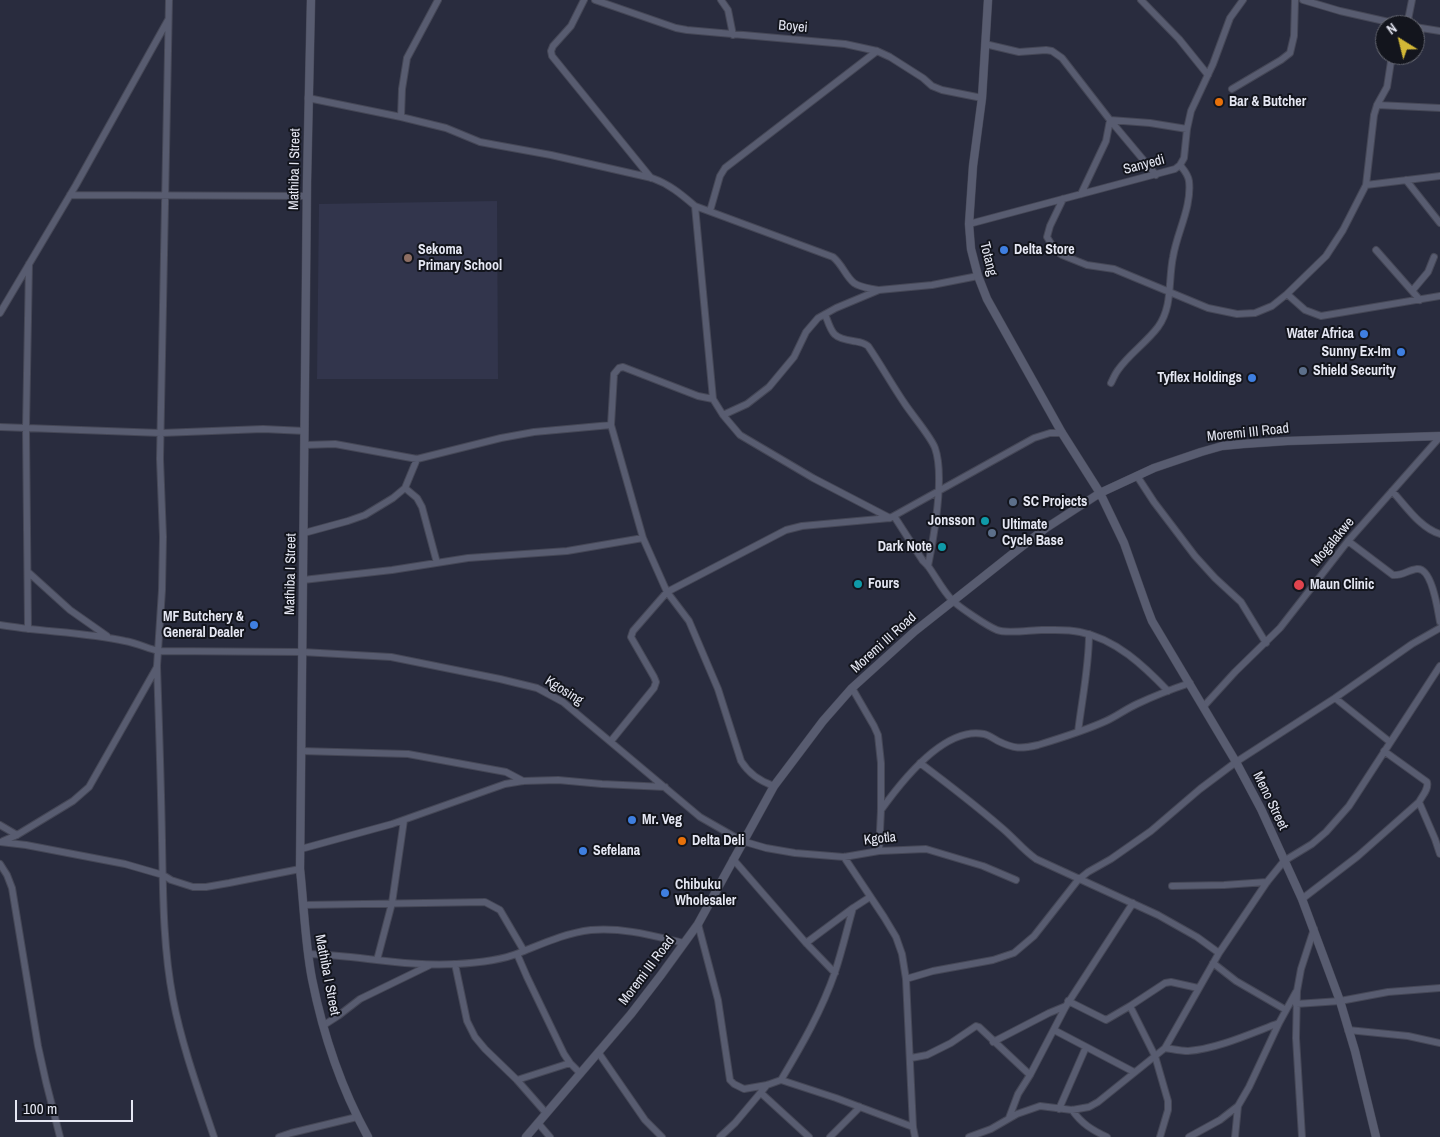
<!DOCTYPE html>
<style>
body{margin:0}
#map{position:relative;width:1440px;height:1137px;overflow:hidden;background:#292c3e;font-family:"Archivo Narrow",sans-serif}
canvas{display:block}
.north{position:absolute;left:1375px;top:15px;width:50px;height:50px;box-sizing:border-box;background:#13151d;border:1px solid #676973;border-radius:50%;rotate:324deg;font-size:14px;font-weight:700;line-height:20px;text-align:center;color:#e5e7f3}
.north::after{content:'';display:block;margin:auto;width:18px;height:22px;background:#d2b736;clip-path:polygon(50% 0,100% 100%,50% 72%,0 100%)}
.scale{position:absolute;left:15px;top:1100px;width:118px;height:22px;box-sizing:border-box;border:2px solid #e5e7f3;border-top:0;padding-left:6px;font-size:15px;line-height:18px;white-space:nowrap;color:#e5e7f3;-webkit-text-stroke:4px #13151d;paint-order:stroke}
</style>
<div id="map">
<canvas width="1440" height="1137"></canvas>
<div class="north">N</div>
<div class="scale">100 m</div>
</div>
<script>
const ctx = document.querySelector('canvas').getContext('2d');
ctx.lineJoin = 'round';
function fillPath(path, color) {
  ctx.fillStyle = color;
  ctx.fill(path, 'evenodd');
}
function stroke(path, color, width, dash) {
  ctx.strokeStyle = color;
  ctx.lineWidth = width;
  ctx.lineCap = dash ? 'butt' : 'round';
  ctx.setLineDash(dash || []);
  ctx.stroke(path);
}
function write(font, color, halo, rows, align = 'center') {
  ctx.font = font + ' "Archivo Narrow",sans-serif';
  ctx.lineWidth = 4;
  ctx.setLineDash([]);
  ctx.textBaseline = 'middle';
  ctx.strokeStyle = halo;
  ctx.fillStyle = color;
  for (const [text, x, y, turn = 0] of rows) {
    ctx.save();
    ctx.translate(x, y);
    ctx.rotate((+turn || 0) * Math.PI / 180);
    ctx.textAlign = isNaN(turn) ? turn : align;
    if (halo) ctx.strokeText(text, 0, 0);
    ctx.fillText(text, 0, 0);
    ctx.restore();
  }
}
fillPath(new Path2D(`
 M 497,201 L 498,379 L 317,379 L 319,204 Z`), '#32354c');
const minor = new Path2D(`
 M 169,0 L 160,459 L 163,537 L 162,590 L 158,651 L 302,652 L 391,657 L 500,679 L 537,688 L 563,702 L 700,817 L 742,841 L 766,848 L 795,853 L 844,857 L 879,851 L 926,849 L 983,866 L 1016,880
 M 584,0 L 571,26 L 553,46 L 551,51 L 552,56 L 651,178
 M 595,0 L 676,28 L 687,30 L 845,44 L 877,51 L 890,57 L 923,78 L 932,86 L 942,90 L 982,98
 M 721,0 L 728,10 L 733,35
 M 1141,0 L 1179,39 L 1208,75
 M 1303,0 L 1340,11 L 1402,25
 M 1407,25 L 1412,0
 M 1415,27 L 1440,31
 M 985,44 L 1019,52 L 1046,50 L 1052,51 L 1062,58 L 1110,120 L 1156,175
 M 1232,89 L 1281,60 L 1290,53 L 1294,36 L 1295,0
 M 308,98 L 401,117 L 446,128 L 480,142 L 496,145 L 551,155 L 652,178 C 669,184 681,194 695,206 L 713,399 L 723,415 L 740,435 L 813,478 L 890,518
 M 1377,105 L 1440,108
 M 401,117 L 402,89 L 407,58 L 438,0
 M 1406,180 L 1440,223
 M 1366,185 L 1440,176
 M 1081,194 L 1106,141 L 1110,120 L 1150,123 L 1187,129
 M 70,195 L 307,196
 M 1063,199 L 1050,226 L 1047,237 L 1055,250 L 1062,255 L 1087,265 L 1114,269 L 1208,308 L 1237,314 L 1255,313 L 1272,306 L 1287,294 L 1326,256 L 1343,230 L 1366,185 L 1374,115 L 1377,105 L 1387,87 L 1392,55
 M 695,206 L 833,257 C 842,264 846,277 854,283 C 861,288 870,288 878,290
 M 710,211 L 720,176 L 725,168 L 877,51
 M 969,224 L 1175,169 L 1180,165 L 1184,158 L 1187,129 L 1191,111 L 1213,64 L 1230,18 L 1243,0
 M 1376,250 L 1420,300
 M 1412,291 L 1428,272 L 1434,257
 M 1287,294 L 1305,310 L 1321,316 L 1440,296
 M 0,313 L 76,185 L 168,20
 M 825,314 C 832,333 832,338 853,341 C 859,342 863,342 868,346 C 881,365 892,385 905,404 C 913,416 931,437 935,448 C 945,476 934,536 928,566
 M 1111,383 C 1113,379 1115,374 1118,370 C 1129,354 1146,343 1158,327 C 1173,306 1168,281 1173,257 C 1177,232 1192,207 1189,181 C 1188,174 1184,170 1180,165
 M 723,415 L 747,404 L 769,387 L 794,357 L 806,332 L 818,318 L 836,308 L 879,290 L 932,285 L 978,276
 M 0,427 L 161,433 L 263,429 L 305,431
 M 305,445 L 335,444 L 417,459 L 501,438 L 534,432 L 611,425 L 614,374 L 619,368 L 623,367 L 698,396 L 713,399
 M 1137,476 L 1154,502 L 1195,556 L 1215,578 L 1241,602 L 1266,643
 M 405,488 L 417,498 L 422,507 L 437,563
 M 1392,491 C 1406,506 1420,528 1440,534
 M 894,516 L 923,561 L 928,566 C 936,577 943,591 952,600 C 959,607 987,626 997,630 C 1006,634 1031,630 1042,630 C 1055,630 1068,629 1080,632 C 1116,639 1144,666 1168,691
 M 304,533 L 348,521 L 365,515 L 393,498 L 405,488 L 417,459
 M 643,538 L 667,592 L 689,621 L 718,689 L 741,761 C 749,774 759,781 774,786
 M 1348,541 L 1393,575 C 1402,576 1408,570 1417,569 C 1432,567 1438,611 1440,622
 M 28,572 L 70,610 L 107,636
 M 303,580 L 392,570 L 468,558 L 567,551 L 643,538 L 611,425
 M 0,625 C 41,632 84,632 125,641 C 136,643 147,648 158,651 L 157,666 C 159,724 161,782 162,840 C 163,893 163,947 173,999 C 182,1046 199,1092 214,1137
 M 28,629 L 26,428 L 29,264
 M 852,688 L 874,726 L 878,735 L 881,763 L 881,810 L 879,851
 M 1335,698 L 1390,742
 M 1204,706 L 1235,672 L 1280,628 L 1348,541 L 1440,437
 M 1078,732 C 1082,699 1089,667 1089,634
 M 611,741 L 654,688 L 656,682 L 654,677 L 631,637 L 633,631 L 667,592 L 786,530 L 802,526 L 890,518 L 1034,438 L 1050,433 L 1062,433
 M 301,751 L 408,754 L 506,772 L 523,781
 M 920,763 C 948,784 975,805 1002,828 C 1014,838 1023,850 1036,859 L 1158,915 L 1197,937 L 1219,953
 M 1419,802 L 1435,839 L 1440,854
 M 881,810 C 901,782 944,726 984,734 C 989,735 994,739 998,741 C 1014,749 1021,749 1038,745 C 1061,738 1084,731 1106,721 C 1117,716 1126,709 1137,704 C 1154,696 1172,689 1190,683
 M 0,825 L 17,835
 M 3,841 L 17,835 L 73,801 L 89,787 L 157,667
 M 0,842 L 26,845 L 125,864 L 163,875 L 171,880 L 193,887 L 206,887 L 229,883 L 300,869
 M 301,849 L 392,824 L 505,784 L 523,781 L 558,780 L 602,784 L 665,787
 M 844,857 L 884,917 L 896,937 L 902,954 L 906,979 L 913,1127 L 915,1137
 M 733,859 L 806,943 L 835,973
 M 0,864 L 7,875 L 12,888 L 38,1046 L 46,1082 L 60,1137
 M 1172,886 L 1224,885 L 1267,882
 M 1302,899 L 1358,856 L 1419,802 C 1422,796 1429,789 1427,782 L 1384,751
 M 303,905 L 485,902 L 500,910 L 524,951
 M 698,924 L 718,1000 L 730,1080 L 734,1084 L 744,1089 L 767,1085 L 781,1080 L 836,1098 L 913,1127
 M 806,943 L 853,908
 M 308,954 C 357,955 406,967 456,964 C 476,963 499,961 519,953 C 542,944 565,933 591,930 C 622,927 654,936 684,943
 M 517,954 L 527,977 L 564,1054 L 570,1063 L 580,1073
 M 377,960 L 392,903 L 404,820
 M 1213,963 L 1236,981 L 1286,1010
 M 455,964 L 467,1021 L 475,1037 L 485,1049 L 517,1080 L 546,1113
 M 906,979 L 933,971 L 993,960 L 1014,953 L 1034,936 L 1078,880 L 1088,872 L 1111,859 L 1151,831 L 1200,789 L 1236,762 L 1335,698 L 1412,644 L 1440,628
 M 1068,1001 L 1106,1020 L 1130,1006 L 1165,983 L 1171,982 L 1198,988
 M 1296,1004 L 1340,1001 L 1388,992 L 1440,988
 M 1130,1006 L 1155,1056 L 1168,1101 L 1168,1110 L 1160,1137
 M 324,1025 L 338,1016 L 360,999 L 430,965
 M 1054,1030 L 1134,1072
 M 1348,1030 L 1408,1036 L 1440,1043
 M 993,1042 L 1049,1013 L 1066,1006
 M 1165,1048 C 1172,1049 1181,1051 1188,1051 C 1217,1049 1252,1033 1279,1023
 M 598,1052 L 645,1120 L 662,1137
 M 911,1058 L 927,1055 L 951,1043 L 976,1026 L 979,1027 L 1030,1075
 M 517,1080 L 570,1063
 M 781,1080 C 802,1045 822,1010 835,972 C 842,951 847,929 853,908 L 870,897
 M 761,1093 L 809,1137
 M 1059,1109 L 1086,1047
 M 1072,1110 C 1082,1124 1092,1130 1107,1137
 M 1009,1118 L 1018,1094 L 1030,1075 L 1066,1006 L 1133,903
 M 538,1123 L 550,1137
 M 279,1137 L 291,1133 L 357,1117
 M 720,1137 L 735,1123 L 767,1085
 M 830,1137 L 860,1107
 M 969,1137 L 991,1129 L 1017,1114 L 1040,1106 L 1072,1110 L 1089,1107 L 1098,1102 L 1165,1048 L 1219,953 L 1267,882 L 1284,861 L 1312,844 L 1326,832 L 1349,806 L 1440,666
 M 1189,1137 L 1220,1120 L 1238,1106 L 1249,1087 L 1279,1023 L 1296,992
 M 1235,1137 L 1238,1106
 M 1302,1137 L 1296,1038 L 1297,991 L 1301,969 L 1314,929`);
const tertiary = new Path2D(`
 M 311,0 L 307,181 L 300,869 C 304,906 305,943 312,979 C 323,1034 341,1088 368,1137
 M 988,0 L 982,98 L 973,166 L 969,224 L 971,249 L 978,276 L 987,299 L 1062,433 L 1100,493 L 1124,543 L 1147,608 L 1152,621 L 1236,762 L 1261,809 L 1302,899 L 1340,1001 L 1355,1051 L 1376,1137
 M 526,1137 L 631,1014 L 661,975 L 698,924 L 774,786 L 823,721 L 852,688 L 915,631 L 1016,551 L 1046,528 L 1100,493 L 1154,468 L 1201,452 L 1222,446 L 1243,444 L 1287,441 L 1440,436`);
stroke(minor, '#454756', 8);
stroke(tertiary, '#454756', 9);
stroke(minor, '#585c70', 6);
stroke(tertiary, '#585c70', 8);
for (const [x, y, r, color] of [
 [1219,102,5,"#e8710a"],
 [1004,250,5,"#3f7fe0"],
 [408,258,5,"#8d6e63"],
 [1364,334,5,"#3f7fe0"],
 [1401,352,5,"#3f7fe0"],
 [1303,371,5,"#5c6f8a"],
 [1252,378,5,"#3f7fe0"],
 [1013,502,5,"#5c6f8a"],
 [985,521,5,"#0f9aa8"],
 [992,533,5,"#5c6f8a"],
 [942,547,5,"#0f9aa8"],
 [858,584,5,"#0f9aa8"],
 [1299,585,6,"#e0444e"],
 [254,625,5,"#3f7fe0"],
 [632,820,5,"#3f7fe0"],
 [682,841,5,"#e8710a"],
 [583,851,5,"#3f7fe0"],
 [665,893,5,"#3f7fe0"]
]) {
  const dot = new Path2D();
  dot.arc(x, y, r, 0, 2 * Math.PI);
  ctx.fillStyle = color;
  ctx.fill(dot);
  stroke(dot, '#13151d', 2);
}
write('14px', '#e5e7f3', '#13151d', [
 ["Boyei",793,27,5],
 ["Sanyedi",1144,165,-15],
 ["Mathiba I Street",295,169,-89],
 ["Totang",988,259,76],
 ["Moremi III Road",1248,433,-6],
 ["Mogalakwe",1333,542,-50],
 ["Mathiba I Street",291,574,-89],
 ["Moremi III Road",884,643,-42],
 ["Kgosing",564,691,32],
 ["Meno Street",1270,801,64],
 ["Kgotla",880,839,-6],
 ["Moremi III Road",647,971,-53],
 ["Mathiba I Street",327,975,79]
]);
write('bold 14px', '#e5e7f3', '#13151d', [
 ["Bar & Butcher",1229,102],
 ["Sekoma",418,250],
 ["Primary School",418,266],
 ["Delta Store",1014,250],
 ["Water Africa",1354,334,"right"],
 ["Sunny Ex-Im",1391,352,"right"],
 ["Shield Security",1313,371],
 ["Tyflex Holdings",1242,378,"right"],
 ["SC Projects",1023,502],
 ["Jonsson",975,521,"right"],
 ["Ultimate",1002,525],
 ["Cycle Base",1002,541],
 ["Dark Note",932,547,"right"],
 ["Fours",868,584],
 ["Maun Clinic",1310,585],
 ["MF Butchery &",244,617,"right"],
 ["General Dealer",244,633,"right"],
 ["Mr. Veg",642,820],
 ["Delta Deli",692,841],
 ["Sefelana",593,851],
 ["Chibuku",675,885],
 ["Wholesaler",675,901]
], 'left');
</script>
